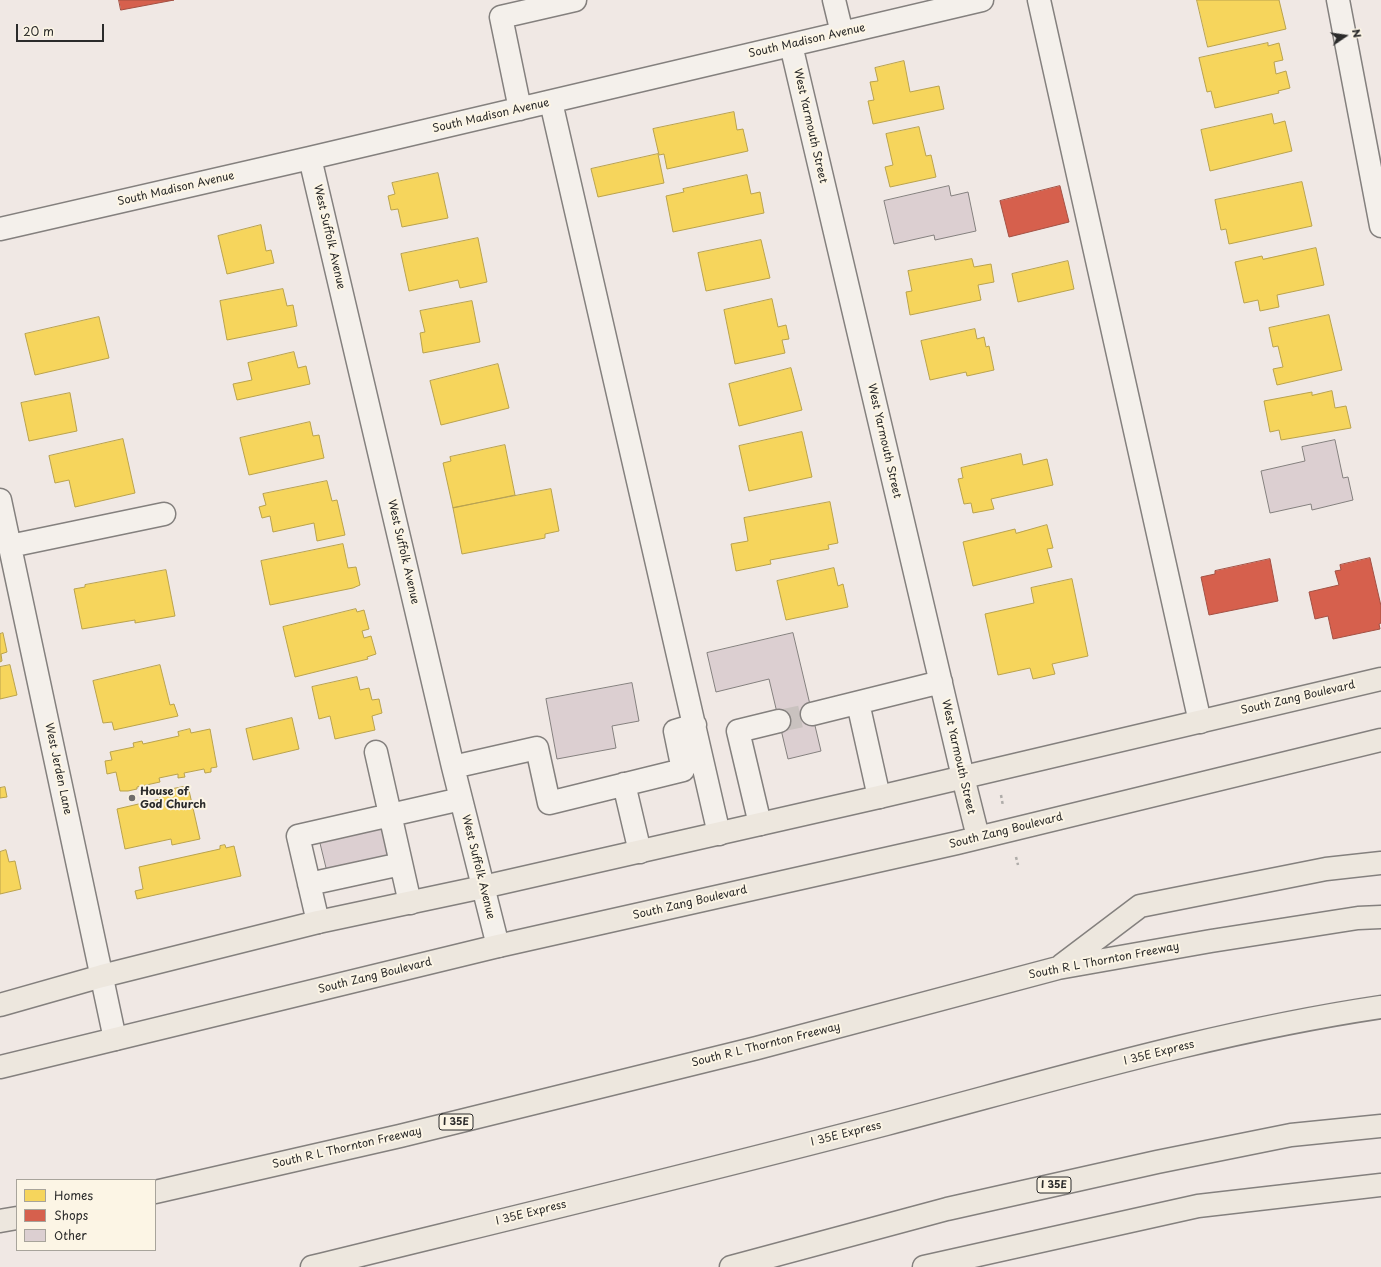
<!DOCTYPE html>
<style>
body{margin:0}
#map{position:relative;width:1381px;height:1267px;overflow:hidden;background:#f0e8e4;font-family:"Playpen Sans",sans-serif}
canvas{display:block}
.legend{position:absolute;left:16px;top:1179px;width:140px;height:72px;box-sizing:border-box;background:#fcf5e5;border:1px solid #a8a49b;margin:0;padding:5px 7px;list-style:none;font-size:12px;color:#2b2b2b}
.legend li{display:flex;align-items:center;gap:8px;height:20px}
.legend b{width:20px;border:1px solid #a8a49b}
.north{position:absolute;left:1325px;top:16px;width:40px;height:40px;-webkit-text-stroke:3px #fcf5e5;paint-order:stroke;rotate:77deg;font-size:11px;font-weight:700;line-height:16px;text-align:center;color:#2b2b2b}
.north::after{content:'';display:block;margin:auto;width:14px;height:18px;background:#2b2b2b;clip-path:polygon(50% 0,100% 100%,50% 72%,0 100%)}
.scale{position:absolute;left:16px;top:24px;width:88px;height:18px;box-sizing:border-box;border:2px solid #2b2b2b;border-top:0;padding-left:5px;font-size:12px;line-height:14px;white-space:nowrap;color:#2b2b2b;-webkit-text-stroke:3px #fcf5e5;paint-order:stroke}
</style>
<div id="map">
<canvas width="1381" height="1267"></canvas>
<ul class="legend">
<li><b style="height:11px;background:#f6d55c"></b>Homes</li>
<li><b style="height:11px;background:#d6604d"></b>Shops</li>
<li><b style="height:11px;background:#dccfd1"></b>Other</li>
</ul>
<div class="north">N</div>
<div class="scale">20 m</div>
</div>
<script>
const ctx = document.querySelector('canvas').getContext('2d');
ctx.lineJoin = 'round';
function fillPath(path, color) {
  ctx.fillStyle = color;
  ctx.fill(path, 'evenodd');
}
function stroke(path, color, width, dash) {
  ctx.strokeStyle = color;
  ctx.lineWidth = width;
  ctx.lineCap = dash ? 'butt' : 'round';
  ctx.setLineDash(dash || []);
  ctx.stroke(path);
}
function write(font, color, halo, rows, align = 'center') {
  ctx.font = font + ' "Playpen Sans",sans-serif';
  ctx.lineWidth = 4;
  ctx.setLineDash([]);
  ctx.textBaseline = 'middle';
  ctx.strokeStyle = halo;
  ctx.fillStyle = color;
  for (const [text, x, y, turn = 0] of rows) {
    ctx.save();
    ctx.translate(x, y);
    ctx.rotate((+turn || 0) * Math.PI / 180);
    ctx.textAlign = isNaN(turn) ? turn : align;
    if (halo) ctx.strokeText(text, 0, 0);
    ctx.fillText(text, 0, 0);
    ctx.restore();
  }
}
const homes = new Path2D(`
 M 1197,0 L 1279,0 L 1286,29 L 1208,47 Z
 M 1268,43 L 1268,46 L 1279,43 L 1283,60 L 1274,62 L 1276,74 L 1286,71 L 1290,88 L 1278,91 L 1279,93 L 1215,108 L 1211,91 L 1207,92 L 1199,58 Z
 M 904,61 L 910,92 L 939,86 L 944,109 L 873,124 L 868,101 L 874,100 L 870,82 L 878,81 L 875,68 Z
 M 734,112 L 737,130 L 743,129 L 748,151 L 667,169 L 664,154 L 659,155 L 653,129 Z
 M 1272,114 L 1274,124 L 1285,121 L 1292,151 L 1210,171 L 1201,130 Z
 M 919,127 L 926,156 L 931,155 L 936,177 L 890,187 L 885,167 L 893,165 L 886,134 Z
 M 658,154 L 664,183 L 598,197 L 591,169 Z
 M 438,173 L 448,218 L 402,227 L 398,209 L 391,210 L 388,196 L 395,194 L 392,183 Z
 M 747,175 L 751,194 L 760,192 L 764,213 L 673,232 L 666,196 L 684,192 L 683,189 Z
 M 1302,182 L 1312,226 L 1229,244 L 1226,229 L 1221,230 L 1215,200 Z
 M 261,225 L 266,251 L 271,250 L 274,263 L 227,274 L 218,236 Z
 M 478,238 L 487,282 L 460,288 L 458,280 L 409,291 L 401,254 Z
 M 761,240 L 770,278 L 706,291 L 698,253 Z
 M 1316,248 L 1324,285 L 1277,295 L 1279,307 L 1260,311 L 1258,300 L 1244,303 L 1235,262 L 1262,256 L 1263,259 Z
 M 972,259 L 974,267 L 991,264 L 994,282 L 978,285 L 981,300 L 910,315 L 906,292 L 912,291 L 908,271 Z
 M 1068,261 L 1074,289 L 1018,302 L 1012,274 Z
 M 283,289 L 287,306 L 293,305 L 297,326 L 227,340 L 220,301 Z
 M 772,299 L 778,327 L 786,325 L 789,339 L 782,340 L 785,353 L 735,364 L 724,310 Z
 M 472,301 L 480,342 L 423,353 L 420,333 L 425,332 L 420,311 Z
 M 1329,315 L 1342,370 L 1277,385 L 1273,369 L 1283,367 L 1278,346 L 1273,347 L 1269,328 Z
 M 99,317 L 109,358 L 35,375 L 25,334 Z
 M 975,329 L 977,339 L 984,337 L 986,347 L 989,346 L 994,370 L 967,376 L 966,372 L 930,380 L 921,341 Z
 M 294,352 L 298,368 L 306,366 L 310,384 L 237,400 L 233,384 L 252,380 L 248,363 Z
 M 498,364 L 509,408 L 441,425 L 430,381 Z
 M 791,368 L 802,410 L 739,426 L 729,384 Z
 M 1332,391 L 1335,408 L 1346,406 L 1351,428 L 1281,440 L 1279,430 L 1270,432 L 1264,401 L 1312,392 L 1312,395 Z
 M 70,393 L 77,431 L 29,441 L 21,403 Z
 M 310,422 L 313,436 L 319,435 L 324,458 L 249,475 L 240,438 Z
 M 802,432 L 812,477 L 749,491 L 739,446 Z
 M 123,439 L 135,493 L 75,507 L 69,480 L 55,483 L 49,456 Z
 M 505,445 L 515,495 L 453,508 L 443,463 L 451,461 L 450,457 Z
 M 1021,454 L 1023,465 L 1047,459 L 1053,485 L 991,499 L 994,509 L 973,513 L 971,503 L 964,504 L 958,479 L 963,478 L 961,468 Z
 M 327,481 L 332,501 L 337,500 L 345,535 L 317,541 L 314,523 L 273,532 L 270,516 L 262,518 L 259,507 L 266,505 L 263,494 Z
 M 551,489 L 559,531 L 545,534 L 545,538 L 462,554 L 453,508 Z
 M 830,502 L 838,543 L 828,545 L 829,549 L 770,560 L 771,564 L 736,571 L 731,544 L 748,541 L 744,518 Z
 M 1047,525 L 1053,548 L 1047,549 L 1052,567 L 973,586 L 963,542 L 1015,529 L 1016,533 Z
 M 343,544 L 348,568 L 356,567 L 360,585 L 353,588 L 270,605 L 261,561 Z
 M 834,568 L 838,586 L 843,584 L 848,607 L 786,620 L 777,581 Z
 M 166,570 L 175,616 L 135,623 L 135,620 L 82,629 L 74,589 L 85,587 L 85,585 Z
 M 1072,579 L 1088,656 L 1052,664 L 1055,674 L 1033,679 L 1030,668 L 998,675 L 985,614 L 1034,603 L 1031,588 Z
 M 356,609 L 357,612 L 364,610 L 369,629 L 362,631 L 364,638 L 371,636 L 376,654 L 367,657 L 368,659 L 295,677 L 283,627 Z
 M 3,633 L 7,652 L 1,654 L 2,661 L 0,662 L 0,634 Z
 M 10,665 L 17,695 L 0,699 L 0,667 Z
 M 160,665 L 170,705 L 174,704 L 178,716 L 114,730 L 112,722 L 103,723 L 93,681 Z
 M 357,677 L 360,690 L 369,688 L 372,700 L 379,699 L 382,713 L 372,716 L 375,730 L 335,739 L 330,716 L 319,719 L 312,687 Z
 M 292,718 L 299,749 L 253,760 L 246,729 Z
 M 190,729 L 191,733 L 210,729 L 217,767 L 211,768 L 211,772 L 205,773 L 204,769 L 184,773 L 185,777 L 178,778 L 178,774 L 159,778 L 160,782 L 137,787 L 137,789 L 128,791 L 120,791 L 116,772 L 107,774 L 105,761 L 112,760 L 110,752 L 134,747 L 133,743 L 142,741 L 143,744 L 179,736 L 178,732 Z
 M 188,786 L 200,839 L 172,845 L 171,839 L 125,849 L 117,809 L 160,799 L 158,792 Z
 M 5,787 L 7,797 L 0,798 L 0,788 Z
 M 225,845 L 226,848 L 234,846 L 241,876 L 137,899 L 135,891 L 143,889 L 139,867 L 220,849 L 220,846 Z
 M 6,850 L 9,862 L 15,861 L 21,889 L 0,894 L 0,852 Z`);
fillPath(homes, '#f6d55c');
stroke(homes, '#b9a24d', 1);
const shops = new Path2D(`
 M 119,0 L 174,0 L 121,10 Z
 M 1060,186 L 1069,222 L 1009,237 L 1000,201 Z
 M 1370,558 L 1381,606 L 1381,623 L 1379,624 L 1380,629 L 1333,639 L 1328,616 L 1315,619 L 1309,592 L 1339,585 L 1335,571 L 1341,570 L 1340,565 Z
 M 1270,559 L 1278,601 L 1209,615 L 1201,577 L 1215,574 L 1215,571 Z`);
fillPath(shops, '#d6604d');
stroke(shops, '#a35043', 1);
const building = new Path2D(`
 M 949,186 L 951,196 L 968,192 L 976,231 L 935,240 L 934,235 L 894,244 L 884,201 Z
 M 1335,440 L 1343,478 L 1348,477 L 1353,500 L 1312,510 L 1311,504 L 1270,513 L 1261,471 L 1305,461 L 1302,447 Z
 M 793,633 L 821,751 L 788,759 L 769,679 L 716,692 L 707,653 Z
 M 632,683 L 639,721 L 612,726 L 616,748 L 557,759 L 546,699 Z
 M 380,821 L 389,861 L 328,876 L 318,835 Z`);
fillPath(building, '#dccfd1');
stroke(building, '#84807e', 1);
stroke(new Path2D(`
 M 779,721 L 812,714`), '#c9c2bf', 22, [22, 11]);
const minor = new Path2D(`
 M 834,0 L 842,33
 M 1039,0 L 1200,722
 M 1338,0 L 1381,226
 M 791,45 L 963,777
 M 551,102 L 719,834
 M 520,109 L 501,17 L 575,0
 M 310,158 L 453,767 L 498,946
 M 0,229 L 310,158 L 982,0
 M 0,500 L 115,1039
 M 10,546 L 164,514
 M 858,703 L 879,797
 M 812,714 L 941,682
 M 376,752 L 410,903
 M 453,767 L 537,748 L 549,803 L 683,770 L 675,731 L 695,725
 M 624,784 L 640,852
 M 760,824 L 738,731 L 779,721
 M 309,884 L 401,864
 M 318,922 L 298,836 L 461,799`);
const major = new Path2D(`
 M 963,777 L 978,837
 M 0,1005 L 102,976 L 318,922 L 483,887 L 879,797 L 1381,679
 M 0,1067 L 498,946 L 957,843 L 1381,740`);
const highway = new Path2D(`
 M 1062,965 L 1140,906 L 1326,869 L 1381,863
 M 155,1192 L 400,1136 L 757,1048 L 1058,968 L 1211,941 L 1358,918 L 1381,917
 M 0,1221 L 17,1218
 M 312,1267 C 503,1220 695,1174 886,1124 C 1050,1081 1213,1032 1381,1007
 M 731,1267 L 947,1209 L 1157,1162 L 1291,1135 L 1381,1126
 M 924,1267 L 1198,1206 L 1381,1185`);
stroke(minor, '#84807e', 25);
stroke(major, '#84807e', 25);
stroke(highway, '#84807e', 25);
stroke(new Path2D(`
 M 1001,795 L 1003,806
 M 1016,857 L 1018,865`), '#afaca9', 2.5, [3, 3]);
stroke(minor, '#f4f0eb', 22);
stroke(major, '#ede7de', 22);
stroke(highway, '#ede7de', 22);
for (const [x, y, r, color] of [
 [132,798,4,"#706d6c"]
]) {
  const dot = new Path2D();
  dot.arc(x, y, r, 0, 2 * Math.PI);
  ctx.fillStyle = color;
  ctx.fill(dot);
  stroke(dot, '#fcf5e5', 1.5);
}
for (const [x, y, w] of [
 [456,1122,34],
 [1054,1185,34]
]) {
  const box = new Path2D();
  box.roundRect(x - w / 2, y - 8, w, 16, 3);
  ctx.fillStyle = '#fcf5e5';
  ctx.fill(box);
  stroke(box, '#2b2b2b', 1);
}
write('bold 10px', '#2b2b2b', null, [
 ["I 35E",456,1122],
 ["I 35E",1054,1185]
]);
write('11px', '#2b2b2b', '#fcf5e5', [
 ["South Madison Avenue",807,41,-13],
 ["South Madison Avenue",491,116,-13],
 ["West Yarmouth Street",810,126,77],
 ["South Madison Avenue",176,189,-13],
 ["West Suffolk Avenue",329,237,77],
 ["West Yarmouth Street",884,441,77],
 ["West Suffolk Avenue",403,552,77],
 ["South Zang Boulevard",1298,698,-13],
 ["West Yarmouth Street",958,757,77],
 ["West Jerden Lane",58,769,78],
 ["South Zang Boulevard",1006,831,-14],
 ["West Suffolk Avenue",478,867,76],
 ["South Zang Boulevard",690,903,-13],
 ["South R L Thornton Freeway",1104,961,-11],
 ["South Zang Boulevard",375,976,-14],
 ["South R L Thornton Freeway",766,1045,-14],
 ["I 35E Express",1159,1053,-14],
 ["I 35E Express",846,1134,-14],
 ["South R L Thornton Freeway",347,1148,-13],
 ["I 35E Express",531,1213,-14]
]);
write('bold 11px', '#2b2b2b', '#fcf5e5', [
 ["House of",140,792],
 ["God Church",140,805]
], 'left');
</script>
